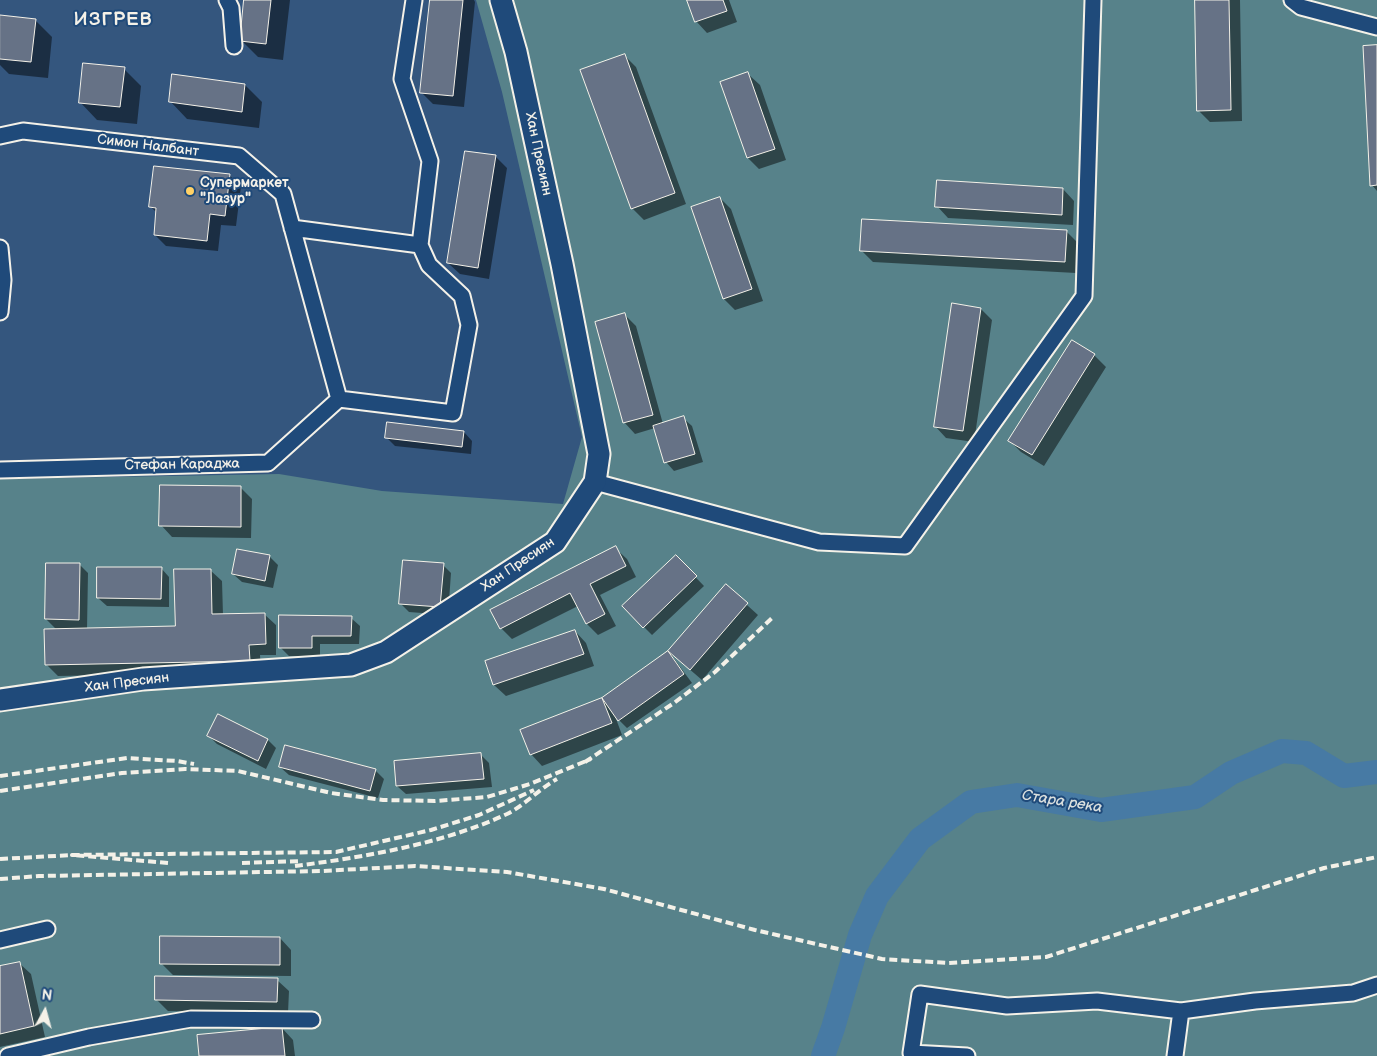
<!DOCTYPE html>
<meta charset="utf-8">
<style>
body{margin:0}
#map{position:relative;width:1377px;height:1056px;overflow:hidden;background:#34567e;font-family:"Balsamiq Sans",sans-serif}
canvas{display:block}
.north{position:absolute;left:20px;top:986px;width:50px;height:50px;-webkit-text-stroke:4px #1f4a7a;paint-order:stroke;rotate:7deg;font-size:14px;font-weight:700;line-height:20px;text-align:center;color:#f4f1e8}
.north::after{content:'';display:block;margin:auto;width:18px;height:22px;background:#f4f1e8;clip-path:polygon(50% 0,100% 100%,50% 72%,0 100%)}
</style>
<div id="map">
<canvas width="1377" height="1056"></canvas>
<div class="north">N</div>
</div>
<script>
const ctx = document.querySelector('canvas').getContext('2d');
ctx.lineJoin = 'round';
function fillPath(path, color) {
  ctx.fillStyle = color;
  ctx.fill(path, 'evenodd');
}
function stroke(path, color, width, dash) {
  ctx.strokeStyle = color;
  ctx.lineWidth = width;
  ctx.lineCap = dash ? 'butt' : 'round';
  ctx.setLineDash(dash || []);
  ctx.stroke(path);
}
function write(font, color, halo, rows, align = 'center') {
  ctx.font = font + ' "Balsamiq Sans",sans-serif';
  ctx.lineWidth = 4;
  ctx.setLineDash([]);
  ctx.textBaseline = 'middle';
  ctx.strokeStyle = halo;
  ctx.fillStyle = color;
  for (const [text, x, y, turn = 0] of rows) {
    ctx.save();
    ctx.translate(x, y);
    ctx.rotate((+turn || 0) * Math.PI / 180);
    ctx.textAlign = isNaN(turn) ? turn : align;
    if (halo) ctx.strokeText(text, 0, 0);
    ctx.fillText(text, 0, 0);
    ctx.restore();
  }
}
fillPath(new Path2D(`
 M 476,0 L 1377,0 L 1377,1056 L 0,1056 L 0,479 L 279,474 L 382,491 L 563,504 L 582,437 L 502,92 Z`), '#57828a');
fillPath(new Path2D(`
 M 246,0 L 290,0 L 283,60 L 258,57 L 241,40 Z
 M 432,0 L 474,0 L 475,2 L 464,107 L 433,104 L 421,92 Z
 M 688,0 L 729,0 L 737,22 L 707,33 L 696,21 Z
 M 1196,0 L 1240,0 L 1242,121 L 1210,122 L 1198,110 Z
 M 0,16 L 35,20 L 52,37 L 48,78 L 9,74 L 0,65 Z
 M 1377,47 L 1377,191 L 1372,185 Z
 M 624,55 L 636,67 L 686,204 L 644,220 L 632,208 Z
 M 124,69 L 141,86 L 137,124 L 97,120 L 80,102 Z
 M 748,74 L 760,85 L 786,160 L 759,169 L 748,158 Z
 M 173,76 L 245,85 L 262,102 L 259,128 L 187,119 L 170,101 Z
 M 466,152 L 496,157 L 507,168 L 489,279 L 460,274 L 448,263 Z
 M 229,175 L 241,186 L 236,226 L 221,225 L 218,251 L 166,246 L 155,235 L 157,213 L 151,207 Z
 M 1063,189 L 1074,201 L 1073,225 L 948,218 L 937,206 Z
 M 720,198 L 731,209 L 763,301 L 735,310 L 724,299 Z
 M 1067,232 L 1078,243 L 1076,273 L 873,262 L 861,250 Z
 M 981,309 L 992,320 L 974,442 L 946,438 L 935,426 Z
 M 625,315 L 636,326 L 663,424 L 683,418 L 692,426 L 703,462 L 674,471 L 666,462 L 655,428 L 635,434 L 624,422 Z
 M 1072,342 L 1094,355 L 1106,367 L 1044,466 L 1021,452 L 1010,441 Z
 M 464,432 L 472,441 L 471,454 L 395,446 L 387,438 Z
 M 241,488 L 252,499 L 251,538 L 172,537 L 161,525 Z
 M 615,548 L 627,559 L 636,577 L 600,595 L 616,626 L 598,635 L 587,624 L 578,606 L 512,639 L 501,628 Z
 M 269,556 L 278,565 L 273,588 L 242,582 L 233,574 Z
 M 676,557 L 704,586 L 652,635 L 624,607 Z
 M 79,564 L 88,573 L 87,629 L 176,627 L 210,570 L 222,581 L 223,615 L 264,614 L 276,625 L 276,655 L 260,655 L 261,672 L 58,676 L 46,664 L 57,630 L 46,619 Z
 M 443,565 L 451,573 L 448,615 L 409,612 L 401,604 Z
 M 161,568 L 169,577 L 169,607 L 107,606 L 98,598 Z
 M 726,586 L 758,615 L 702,680 L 673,655 L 672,656 L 692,683 L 627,728 L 615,716 L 622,735 L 542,766 L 531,754 L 521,730 L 602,699 L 669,652 Z
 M 351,618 L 360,626 L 359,644 L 320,644 L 320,656 L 289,656 L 280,647 Z
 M 575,631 L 586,643 L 594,666 L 506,696 L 494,685 L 486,662 Z
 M 218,716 L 268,740 L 276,748 L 266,769 L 217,744 L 208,735 Z
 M 481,755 L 489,763 L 492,787 L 406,794 L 397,786 Z
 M 280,767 L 375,770 L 384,779 L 378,798 L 289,775 Z
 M 280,938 L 291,950 L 291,976 L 173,975 L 161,963 Z
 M 19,963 L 31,974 L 45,1037 L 0,1047 L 0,967 Z
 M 277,980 L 289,991 L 288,1013 L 168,1011 L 156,999 Z
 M 282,1028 L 293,1040 L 295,1056 L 200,1056 Z`), '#0007');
stroke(new Path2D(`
 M 823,1056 L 833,1028 L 860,935 L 877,896 L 920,839 L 971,802 L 1017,795 L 1101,810 L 1195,797 L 1231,773 L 1282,751 L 1306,753 L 1344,776 L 1377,772`), '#477aa4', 24);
const building = new Path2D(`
 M 244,0 L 271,0 L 266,44 L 240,41 Z
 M 430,0 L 463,0 L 453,96 L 420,93 Z
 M 687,0 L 723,0 L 727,11 L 695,22 Z
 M 1195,0 L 1229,0 L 1231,110 L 1197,111 Z
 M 0,15 L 36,19 L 31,62 L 0,59 Z
 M 1377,45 L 1377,185 L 1370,186 L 1363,46 Z
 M 625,54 L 675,193 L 631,209 L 580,70 Z
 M 83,63 L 125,67 L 120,107 L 79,103 Z
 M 748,72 L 775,149 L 747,158 L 720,82 Z
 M 172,74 L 245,84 L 242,112 L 169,102 Z
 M 465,151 L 496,155 L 478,268 L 447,263 Z
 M 154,166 L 230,174 L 225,216 L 210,214 L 207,241 L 154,235 L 156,208 L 149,207 Z
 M 937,180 L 1063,188 L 1062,215 L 935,207 Z
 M 720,197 L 752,289 L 723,299 L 691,207 Z
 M 862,219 L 1067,230 L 1065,262 L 860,251 Z
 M 952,303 L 981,308 L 963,431 L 934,427 Z
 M 625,313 L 653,415 L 623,423 L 595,322 Z
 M 1072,340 L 1095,354 L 1032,455 L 1008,441 Z
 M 684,416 L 695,454 L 664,463 L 653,426 Z
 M 387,422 L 464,431 L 462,447 L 385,438 Z
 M 160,485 L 241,486 L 241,527 L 159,526 Z
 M 616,546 L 626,566 L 590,584 L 605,614 L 586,624 L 570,593 L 500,629 L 490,610 Z
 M 237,549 L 270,555 L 265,581 L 232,574 Z
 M 676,555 L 697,576 L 643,628 L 622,606 Z
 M 403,560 L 444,563 L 440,607 L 399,604 Z
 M 46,563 L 80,563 L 79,620 L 45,619 Z
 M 97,567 L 162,567 L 161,599 L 97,598 Z
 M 174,569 L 211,569 L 212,614 L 265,613 L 266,644 L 249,645 L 250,661 L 45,665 L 44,629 L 175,626 Z
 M 726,584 L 748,603 L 690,670 L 668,651 Z
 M 279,615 L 352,616 L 351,636 L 312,636 L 312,648 L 279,648 Z
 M 575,630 L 584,654 L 493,685 L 485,661 Z
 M 668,651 L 684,674 L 618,721 L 602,698 Z
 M 602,698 L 612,723 L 530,755 L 520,730 Z
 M 218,714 L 268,739 L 258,761 L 207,736 Z
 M 285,745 L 376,769 L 370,791 L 279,767 Z
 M 481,753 L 484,779 L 396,786 L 394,761 Z
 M 160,936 L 280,937 L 280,965 L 160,964 Z
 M 20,962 L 34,1026 L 0,1034 L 0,966 Z
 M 155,976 L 278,978 L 277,1002 L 155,1000 Z
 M 282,1027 L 285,1056 L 199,1056 L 197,1035 Z`);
fillPath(building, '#667286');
stroke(building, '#f4f1e8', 1);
const street = new Path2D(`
 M 227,0 L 231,8 L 234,46
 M 1292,0 L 1301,7 L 1377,27
 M 0,136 L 23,131 L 239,156 L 283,194 L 339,399
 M 292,228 L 420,245
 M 0,248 L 3,280 L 0,312
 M 339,399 L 453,413 L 469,325 L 462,296 L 429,265 L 420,245 L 430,161 L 402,79 L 414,0
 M 0,470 L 268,463 L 339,399
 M 595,482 L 819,542 L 905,546 L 1084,296 L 1093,0
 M 0,940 L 47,929
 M 8,1056 L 89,1037 L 191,1019 L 312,1020
 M 967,1056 L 911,1053 L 920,994 L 1007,1006 L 1097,1001 L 1181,1011 L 1255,1001 L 1353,993 L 1377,985
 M 1175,1056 L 1181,1011`);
const secondary = new Path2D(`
 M 0,700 L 143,679 L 351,665 L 386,652 L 555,542 L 595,482 L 599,454 L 562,264 L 516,52 L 501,0`);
stroke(street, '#f4f1e8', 19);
stroke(secondary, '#f4f1e8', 25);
stroke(street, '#1f4a7a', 15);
stroke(secondary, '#1f4a7a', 21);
stroke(new Path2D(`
 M 585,762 L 674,703 L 715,672 L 772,618
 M 0,776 L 127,758 L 177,761 L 194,764
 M 0,791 L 122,773 L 185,769 L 238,771 L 331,793 L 383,800 L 435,801 L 487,797 L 530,784 L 591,759
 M 0,859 L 72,855
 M 168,863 L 72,855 L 336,852 L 431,830 L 479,815 L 534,790
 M 242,863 L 302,861
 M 295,866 C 365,857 442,844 507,814 C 525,805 539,789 557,779
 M 0,879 L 39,876 L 322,871 L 415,866 L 507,872 L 604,889 L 755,930 L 882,959 L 948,963 L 1046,957 L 1324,868 L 1377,857`), '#f4f1e8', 4, [8, 4]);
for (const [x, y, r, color] of [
 [190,191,5,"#ffd166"]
]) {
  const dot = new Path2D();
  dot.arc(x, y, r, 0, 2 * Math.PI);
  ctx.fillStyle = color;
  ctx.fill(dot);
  stroke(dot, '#1f4a7a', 2);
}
write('14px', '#f4f1e8', '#1f4a7a', [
 ["Симон Налбант",148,146,7],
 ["Хан Пресиян",538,154,78],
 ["Стефан Караджа",182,465,-1],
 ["Хан Пресиян",518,565,-34],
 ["Хан Пресиян",127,683,-7]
]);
write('bold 14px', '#f4f1e8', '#1f4a7a', [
 ["Супермаркет",200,183],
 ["\"Лазур\"",200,199]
], 'left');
write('italic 15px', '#dadfde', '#1f4a7a', [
 ["Стара река",1062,802,9]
]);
ctx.letterSpacing = '1px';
write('bold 19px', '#f4f1e8', '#1f4a7a', [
 ["ИЗГРЕВ",113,20]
]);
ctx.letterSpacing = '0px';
</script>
